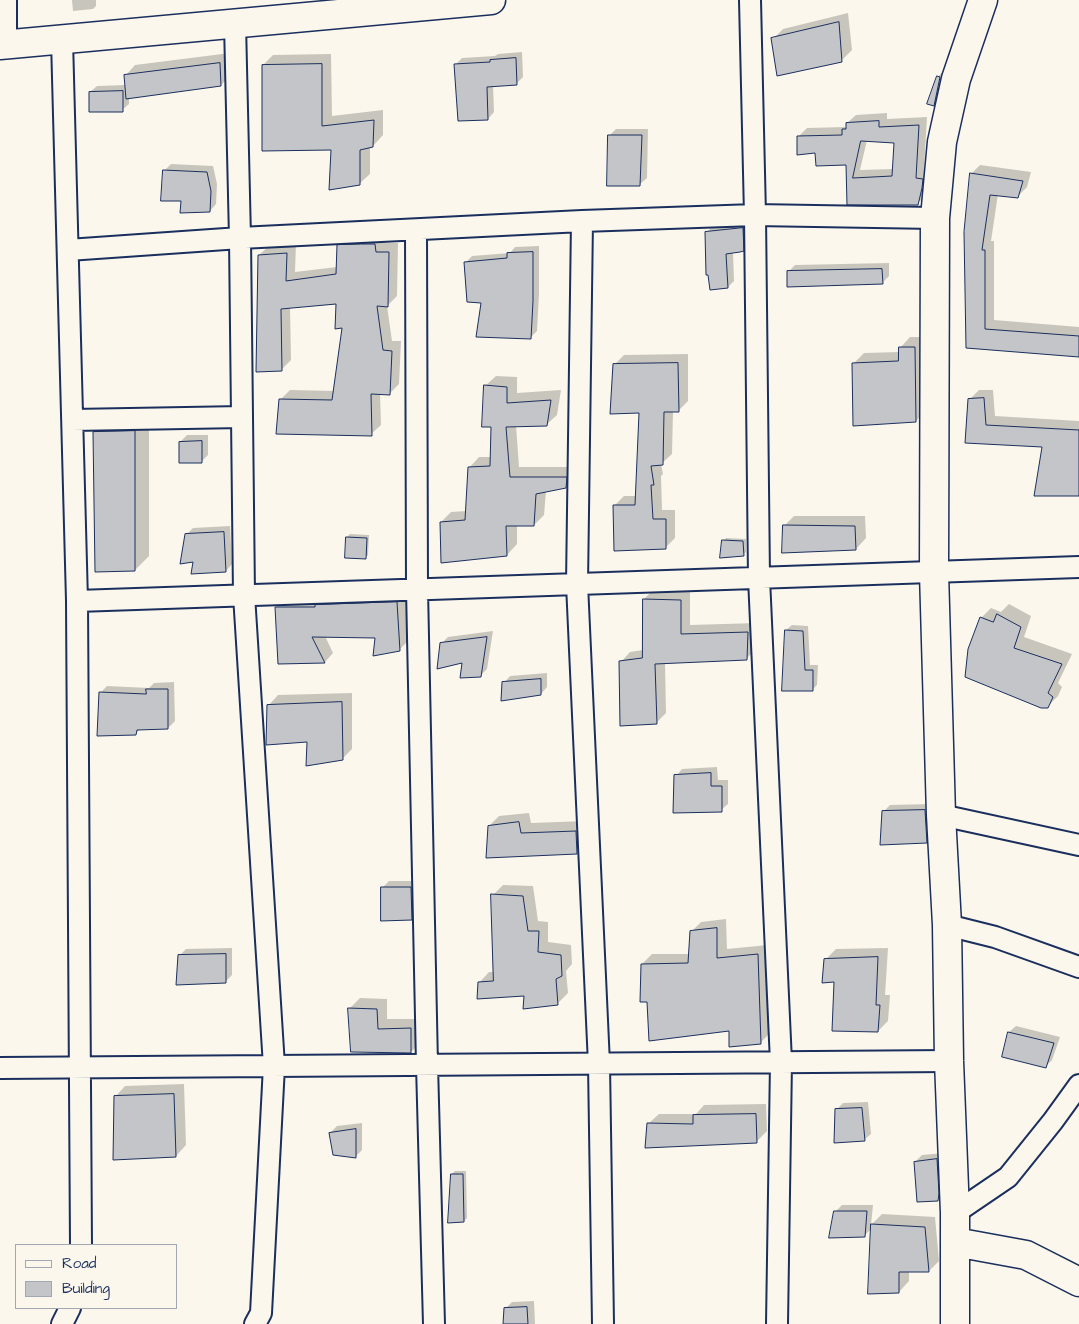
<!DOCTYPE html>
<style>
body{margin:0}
#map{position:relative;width:1079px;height:1324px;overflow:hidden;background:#fbf7ec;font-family:"Architects Daughter",sans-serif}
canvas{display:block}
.legend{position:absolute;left:15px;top:1244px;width:162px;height:65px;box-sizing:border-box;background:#fbf7ec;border:1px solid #a1a7b3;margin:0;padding:6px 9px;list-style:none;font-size:15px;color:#1b2f5e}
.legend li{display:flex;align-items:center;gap:10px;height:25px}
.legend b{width:25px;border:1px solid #a1a7b3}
</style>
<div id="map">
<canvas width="1079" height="1324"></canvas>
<ul class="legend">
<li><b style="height:6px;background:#fbf7ec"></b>Road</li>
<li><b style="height:14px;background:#c3c5c9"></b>Building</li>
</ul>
</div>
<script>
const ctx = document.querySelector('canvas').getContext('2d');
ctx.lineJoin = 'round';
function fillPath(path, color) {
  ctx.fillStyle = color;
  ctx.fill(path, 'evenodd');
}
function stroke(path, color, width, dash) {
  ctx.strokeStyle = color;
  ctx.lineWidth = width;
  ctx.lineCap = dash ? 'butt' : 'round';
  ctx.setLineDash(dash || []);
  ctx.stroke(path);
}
fillPath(new Path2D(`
 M 72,0 L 96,0 L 96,6 L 93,9 L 73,11 Z
 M 848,13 L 852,50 L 841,61 L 773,39 L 783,29 Z
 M 522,52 L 523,77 L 516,84 L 493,85 L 494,112 L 488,119 L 455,65 L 462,58 L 495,56 L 498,54 Z
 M 230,53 L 231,75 L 221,85 L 129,97 L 129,104 L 122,110 L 90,92 L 97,86 L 126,85 L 125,76 L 135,65 Z
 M 331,54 L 332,116 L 383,110 L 383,135 L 373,146 L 370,146 L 370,174 L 359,184 L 263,65 L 273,55 Z
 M 944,70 L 946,70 L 940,98 L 934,105 L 938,77 Z
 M 887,113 L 887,119 L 927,117 L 924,170 L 931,171 L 926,195 L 917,204 L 848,203 L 847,163 L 817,152 L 798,137 L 807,128 L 846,127 L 847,123 L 856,115 ZM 867,140 L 895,142 L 893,169 L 860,170 Z
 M 616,129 L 648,129 L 647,178 L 640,184 L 609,136 Z
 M 171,164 L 213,166 L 217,184 L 216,204 L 210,211 L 182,199 L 164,171 Z
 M 980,165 L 1031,172 L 1027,187 L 1017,197 L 998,194 L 991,241 L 994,241 L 994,320 L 1079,327 L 1079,356 L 967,347 L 971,174 Z
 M 750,222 L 750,243 L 743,250 L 733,252 L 734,281 L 728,287 L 709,273 L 706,233 L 713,226 Z
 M 384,235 L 385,243 L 398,243 L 397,296 L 387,306 L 392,341 L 401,341 L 399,384 L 389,394 L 380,393 L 381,425 L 371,434 L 280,400 L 290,390 L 335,391 L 343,327 L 337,303 L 290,307 L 291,360 L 281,370 L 259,255 L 269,246 L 296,244 L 295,272 L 337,267 L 338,246 L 347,236 Z
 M 539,246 L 539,294 L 537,331 L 530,338 L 483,301 L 465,263 L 472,256 L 510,253 L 515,247 Z
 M 889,263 L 889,276 L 882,283 L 788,272 L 795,265 Z
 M 910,337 L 924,337 L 926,410 L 916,421 L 854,363 L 864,353 L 900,352 L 900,348 Z
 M 688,354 L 688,401 L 679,410 L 673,411 L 672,454 L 661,464 L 663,474 L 661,476 L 662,510 L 675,510 L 675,538 L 665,548 L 614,506 L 624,496 L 637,496 L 641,411 L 614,365 L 624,355 Z
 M 496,376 L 517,377 L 517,393 L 561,390 L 557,415 L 546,425 L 516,425 L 519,467 L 576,467 L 576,477 L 566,487 L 546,491 L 544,515 L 534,525 L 517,525 L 517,544 L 507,555 L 441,522 L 451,512 L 467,511 L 469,468 L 479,457 L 491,457 L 492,426 L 485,386 Z
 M 979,390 L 993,390 L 995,416 L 1079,421 L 1079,495 L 1043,446 L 966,442 L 969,400 Z
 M 108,418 L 149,418 L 149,556 L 135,570 L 94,432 Z
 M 187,435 L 208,435 L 208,455 L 201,462 L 180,442 Z
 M 794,516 L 865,516 L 866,538 L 856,549 L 784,526 Z
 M 230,526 L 232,564 L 226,571 L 186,535 L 193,528 Z
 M 350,534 L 369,535 L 368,555 L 365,558 L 347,537 Z
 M 726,538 L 746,539 L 746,552 L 743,555 L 723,541 Z
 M 653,590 L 690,591 L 690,625 L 757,623 L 756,649 L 746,659 L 665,662 L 666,713 L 656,723 L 621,662 L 630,652 L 643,650 L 644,599 Z
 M 406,594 L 408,641 L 399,650 L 377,636 L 325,636 L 333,653 L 325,662 L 279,662 L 277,607 L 286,598 Z
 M 1009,604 L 1031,616 L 1024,637 L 1072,654 L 1058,683 L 1062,687 L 1058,696 L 1047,707 L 981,618 L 991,608 L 1001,612 Z
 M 792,625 L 808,626 L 810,665 L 818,665 L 817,685 L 812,690 L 786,630 Z
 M 493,631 L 487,669 L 480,676 L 441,644 L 448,637 Z
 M 547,673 L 547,687 L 541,694 L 504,683 L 510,676 Z
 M 174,682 L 175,721 L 168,728 L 141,728 L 135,734 L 100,693 L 107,686 L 149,688 L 154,683 Z
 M 352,693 L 352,749 L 342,759 L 309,741 L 268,706 L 278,695 Z
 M 717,767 L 718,780 L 728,780 L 728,804 L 721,810 L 676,776 L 682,769 Z
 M 932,804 L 933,835 L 926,842 L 883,812 L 890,805 Z
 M 529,813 L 531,823 L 586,821 L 587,842 L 577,852 L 489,826 L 499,816 Z
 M 389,881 L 418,881 L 418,912 L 412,919 L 382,888 Z
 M 503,885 L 533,886 L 538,921 L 548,922 L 548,942 L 571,945 L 572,964 L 566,971 L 568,993 L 557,1004 L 479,983 L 489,972 L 494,972 L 493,895 Z
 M 726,919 L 727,949 L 768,945 L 771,1032 L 761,1042 L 730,1030 L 648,1000 L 642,964 L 652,954 L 690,954 L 691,932 L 701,922 Z
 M 232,948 L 232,975 L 225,982 L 179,956 L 186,949 Z
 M 888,948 L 885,995 L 890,995 L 888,1021 L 878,1031 L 835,981 L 826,959 L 836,949 Z
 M 360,998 L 387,999 L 387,1019 L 421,1019 L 421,1042 L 411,1052 L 352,1051 L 350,1008 Z
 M 1016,1026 L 1060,1037 L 1052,1060 L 1045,1067 L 1009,1032 Z
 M 184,1084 L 186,1145 L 176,1156 L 115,1097 L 125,1086 Z
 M 868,1102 L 871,1134 L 864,1140 L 836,1110 L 843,1103 Z
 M 766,1104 L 767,1131 L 756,1142 L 648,1124 L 659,1114 L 696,1114 L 704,1105 Z
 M 362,1123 L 362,1150 L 355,1157 L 330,1133 L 337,1126 Z
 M 944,1153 L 944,1193 L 937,1200 L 915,1162 L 922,1155 Z
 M 455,1171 L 466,1171 L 467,1218 L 464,1221 L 452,1174 Z
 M 842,1205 L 873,1205 L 871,1225 L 882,1214 L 935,1217 L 939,1261 L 929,1271 L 909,1271 L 909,1281 L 899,1292 L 872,1228 L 864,1236 L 835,1212 Z
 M 534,1301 L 535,1324 L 505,1324 L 505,1309 L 512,1302 Z`), '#0003');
const building = new Path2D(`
 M 839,22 L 842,62 L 777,76 L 771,38 Z
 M 516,58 L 517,85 L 487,87 L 488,120 L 458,121 L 454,64 L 490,62 L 490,60 Z
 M 220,63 L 221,86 L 126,99 L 124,75 Z
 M 322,64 L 322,126 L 374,120 L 373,147 L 360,150 L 360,185 L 329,190 L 331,150 L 262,151 L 262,65 Z
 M 937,76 L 940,77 L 934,106 L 927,104 Z
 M 123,91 L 123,112 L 89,112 L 89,92 Z
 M 879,121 L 879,127 L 919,125 L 916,178 L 923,179 L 922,188 L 918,205 L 847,205 L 846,165 L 816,166 L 815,153 L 797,155 L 797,136 L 842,135 L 842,129 L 846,129 L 846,123 ZM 861,141 L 894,143 L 892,176 L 853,178 Z
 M 608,135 L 642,135 L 640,186 L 607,186 Z
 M 163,170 L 207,172 L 211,191 L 210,212 L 180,213 L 181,201 L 161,201 Z
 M 970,173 L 1023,181 L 1018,198 L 990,195 L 982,250 L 985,250 L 985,329 L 1079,336 L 1079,357 L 966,348 L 964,232 Z
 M 743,228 L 744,251 L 740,252 L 726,254 L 728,288 L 710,290 L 708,275 L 706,275 L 705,232 Z
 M 361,244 L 375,244 L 376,252 L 389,252 L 388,307 L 377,306 L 383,350 L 392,351 L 390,395 L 371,394 L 372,436 L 276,434 L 279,399 L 332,400 L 342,328 L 335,329 L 336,304 L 281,309 L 282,371 L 256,372 L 258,255 L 287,253 L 286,281 L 336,274 L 337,245 Z
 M 533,252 L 533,301 L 531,339 L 476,337 L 481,303 L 467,302 L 464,262 L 507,258 L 507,253 Z
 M 882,269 L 883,284 L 787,287 L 787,271 Z
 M 899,347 L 915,347 L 916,422 L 853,426 L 852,363 L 898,361 Z
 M 678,363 L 679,412 L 664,412 L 663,465 L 651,466 L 654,485 L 651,485 L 653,519 L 666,519 L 666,549 L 614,551 L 613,505 L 635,505 L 639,413 L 610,414 L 613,364 Z
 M 484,385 L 507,387 L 507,403 L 551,400 L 547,426 L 506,427 L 510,477 L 567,477 L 566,488 L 536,494 L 534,526 L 506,526 L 507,556 L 441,563 L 440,522 L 465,520 L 468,467 L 490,466 L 491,427 L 482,427 Z
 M 984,398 L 986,425 L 1079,430 L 1079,496 L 1034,496 L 1042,447 L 965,443 L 968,399 Z
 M 135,431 L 135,571 L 95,572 L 93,432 Z
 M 202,441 L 202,463 L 179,463 L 179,442 Z
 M 783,525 L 855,526 L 856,550 L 782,553 Z
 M 224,532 L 226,572 L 191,574 L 193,562 L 180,564 L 185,534 Z
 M 346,537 L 367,538 L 366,559 L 345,558 Z
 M 722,540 L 743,541 L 744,556 L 720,558 Z
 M 643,599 L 681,600 L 681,634 L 748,632 L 747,660 L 655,664 L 657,724 L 620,726 L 619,661 L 642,658 Z
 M 397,602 L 400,651 L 373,656 L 375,638 L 312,637 L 325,663 L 278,664 L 275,607 L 315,607 L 315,605 Z
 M 997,614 L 1021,627 L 1014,648 L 1062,664 L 1048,693 L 1053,697 L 1048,708 L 1041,708 L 965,677 L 968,649 L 980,617 L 993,622 Z
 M 785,630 L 803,631 L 805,670 L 813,670 L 813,691 L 782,691 Z
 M 487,637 L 481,677 L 460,678 L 462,663 L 437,669 L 440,643 Z
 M 541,679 L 541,695 L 501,701 L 502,682 Z
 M 146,689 L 168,689 L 168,729 L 137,730 L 136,735 L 97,736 L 99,692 L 146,694 Z
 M 342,702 L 343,760 L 306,766 L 307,742 L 266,745 L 267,705 Z
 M 711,773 L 711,786 L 722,786 L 722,812 L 673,813 L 674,775 Z
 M 925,810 L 927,843 L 880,845 L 882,811 Z
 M 519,822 L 521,833 L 576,831 L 577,854 L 486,858 L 488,826 Z
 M 381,887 L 411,887 L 412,920 L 381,921 Z
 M 491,894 L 523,896 L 528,931 L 539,931 L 538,952 L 561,955 L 562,976 L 556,979 L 558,1005 L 523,1009 L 524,996 L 477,999 L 478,982 L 493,981 Z
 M 717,928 L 717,958 L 758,954 L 761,1044 L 729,1047 L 729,1031 L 649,1041 L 647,1002 L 640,1002 L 641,964 L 688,963 L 690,931 Z
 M 226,954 L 226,983 L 176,985 L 178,955 Z
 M 878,957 L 876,1005 L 880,1005 L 878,1032 L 832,1031 L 834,982 L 822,983 L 824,959 Z
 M 348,1008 L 377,1009 L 378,1029 L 411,1028 L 411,1053 L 351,1052 Z
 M 1008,1032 L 1054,1043 L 1046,1068 L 1002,1057 Z
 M 174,1094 L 176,1157 L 113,1160 L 114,1096 Z
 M 862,1108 L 865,1141 L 834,1143 L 835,1109 Z
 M 756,1114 L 757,1143 L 645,1148 L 647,1123 L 693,1124 L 693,1115 Z
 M 356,1129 L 356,1158 L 333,1155 L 329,1133 Z
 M 937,1159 L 939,1193 L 938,1201 L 917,1202 L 914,1162 Z
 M 451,1174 L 463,1174 L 464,1222 L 448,1223 Z
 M 834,1211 L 867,1211 L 865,1237 L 829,1238 Z
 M 871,1224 L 925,1227 L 929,1272 L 899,1272 L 899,1293 L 868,1294 Z
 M 527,1307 L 528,1324 L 503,1324 L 504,1308 Z`);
fillPath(building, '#c3c5c9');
stroke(building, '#1b2f5e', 1);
const street = new Path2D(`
 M 6,0 L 6,45
 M 750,0 L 755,215 L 759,578 L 781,1062 L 777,1324
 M 235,24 L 240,238 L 244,595 L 274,1066 L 261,1313 L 255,1324
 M 62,40 L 77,601 L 81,1245
 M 582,221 L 577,584 L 599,1064 L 603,1324
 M 416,230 L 417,589 L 427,1065 L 434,1324
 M 68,250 L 240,238 L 582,221 L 755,215 L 935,218
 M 73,420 L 242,417
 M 77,601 L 1079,567
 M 941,815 L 1079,845
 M 947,925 L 995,937 L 1079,967
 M 0,1068 L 949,1061
 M 955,1213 L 1008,1177 L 1053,1121 L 1079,1085
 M 62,1324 L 70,1308`);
const secondary = new Path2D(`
 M 0,45 L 491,0
 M 955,1242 L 1026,1255 L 1079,1282
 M 955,1324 L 955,1213 L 949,1061 L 947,925 L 941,815 L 934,572 L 935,218 L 942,142 L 956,79 L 983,0`);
stroke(street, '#1b2f5e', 24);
stroke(secondary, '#1b2f5e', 31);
stroke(street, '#fbf7ec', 20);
stroke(secondary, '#fbf7ec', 28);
</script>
